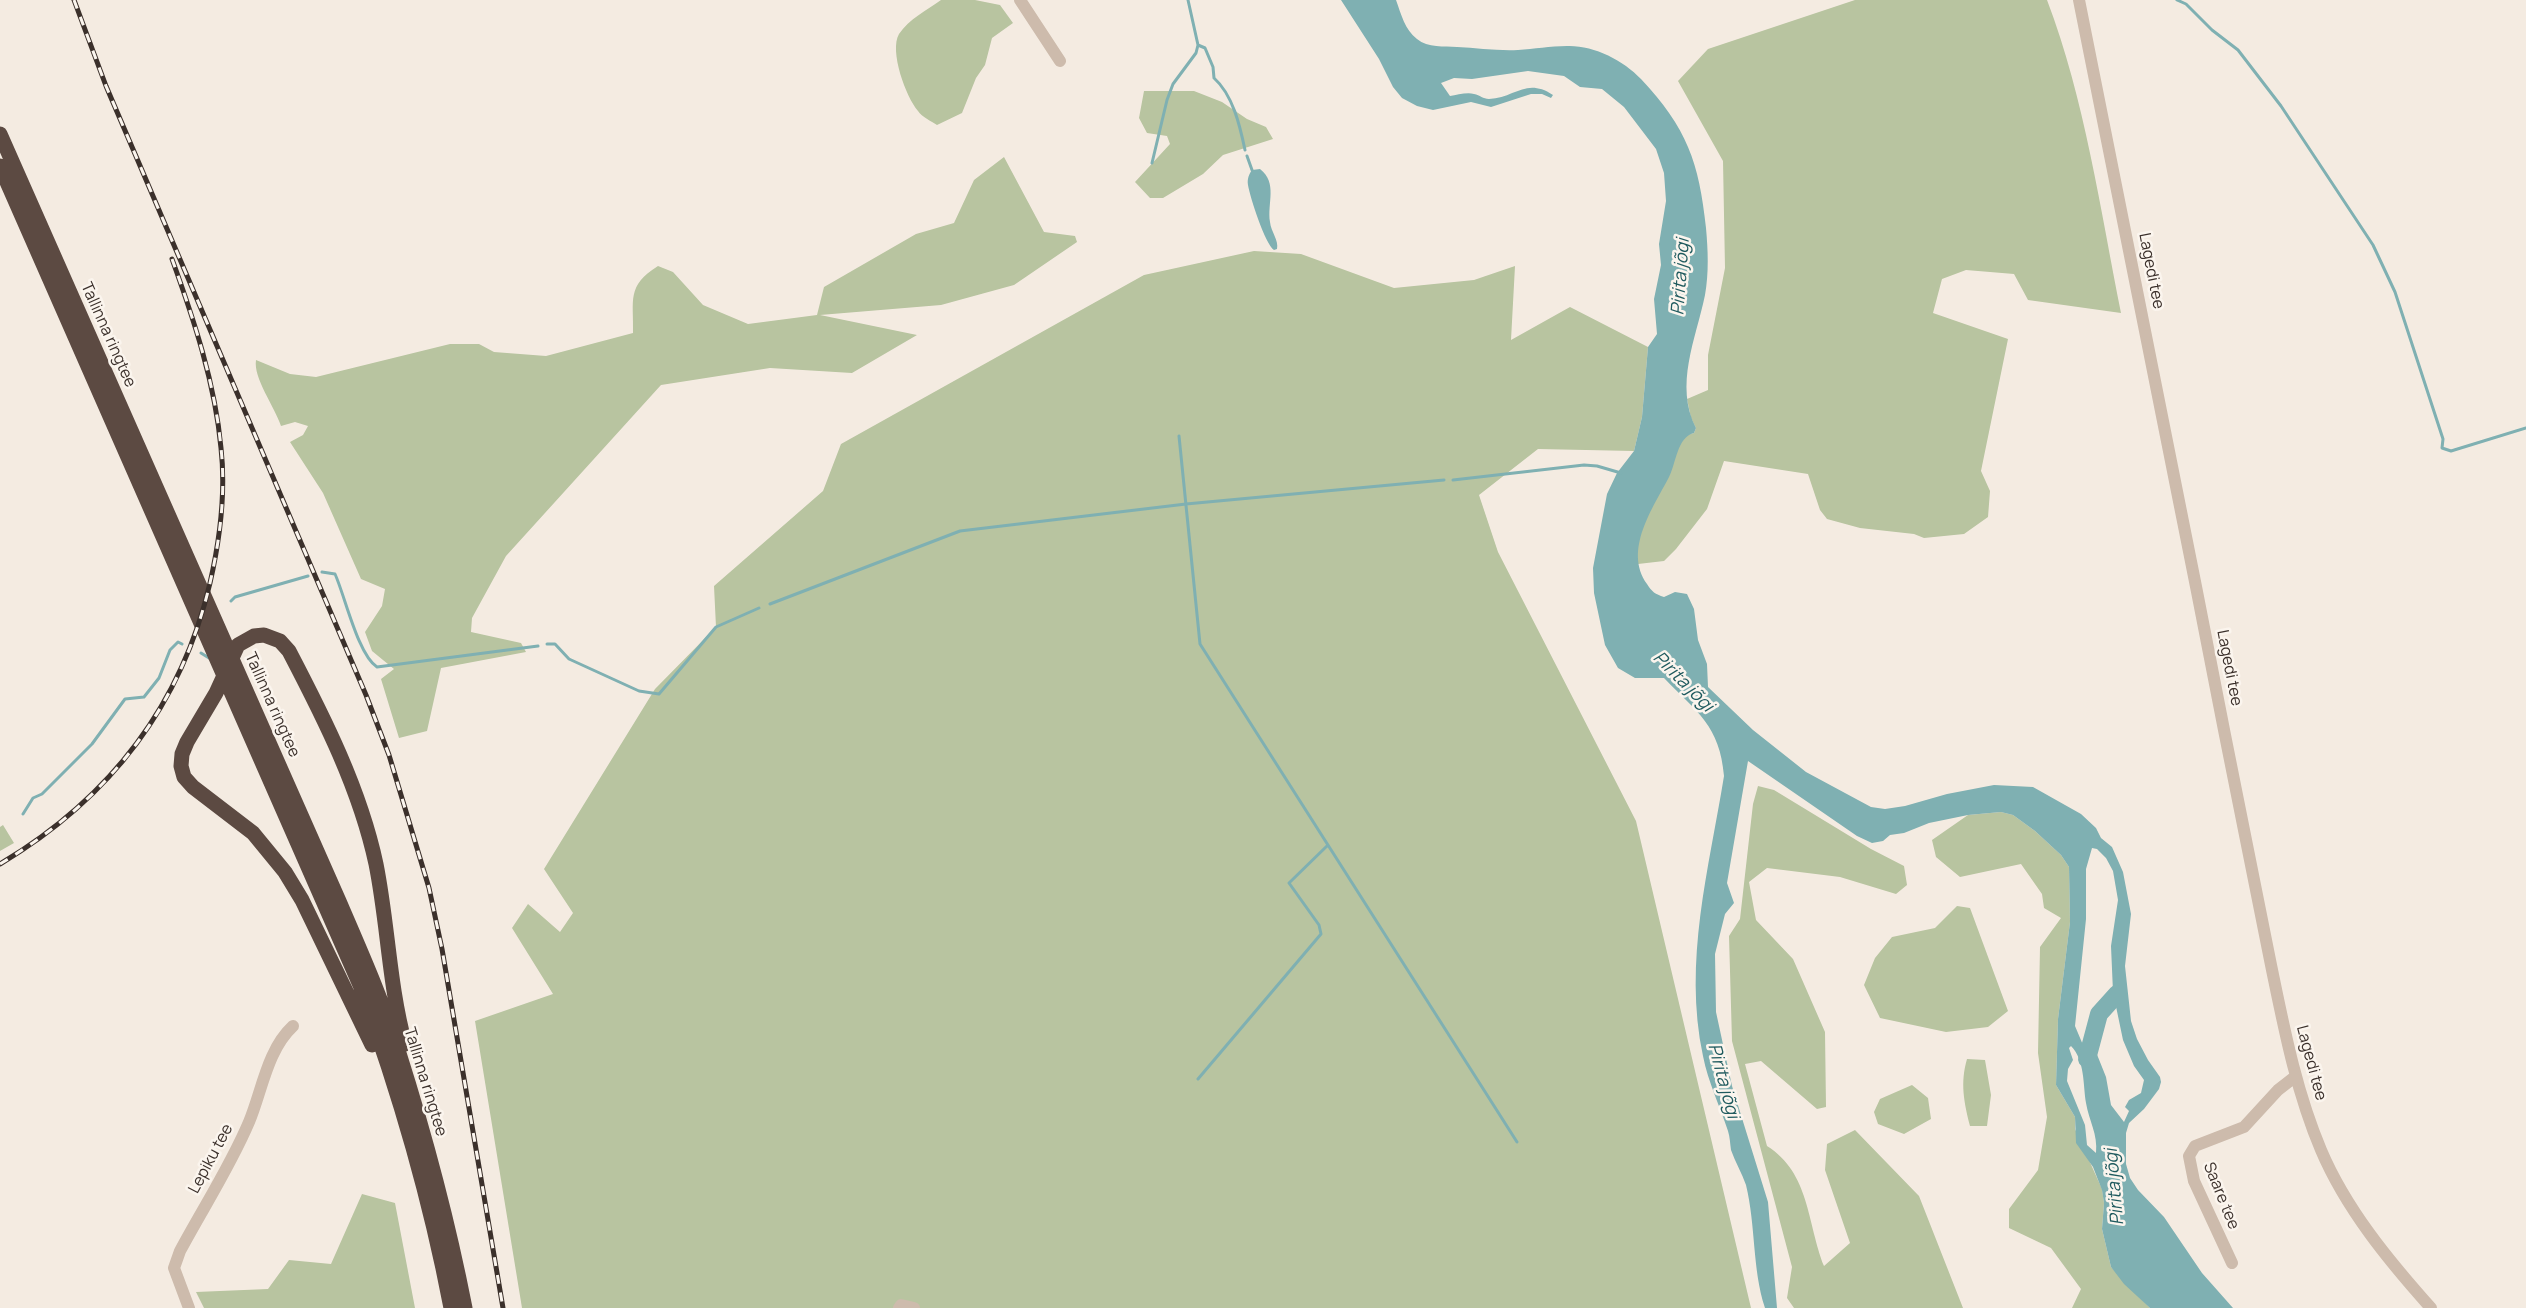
<!DOCTYPE html>
<meta charset="utf-8">
<style>
body{margin:0}
canvas{display:block;background:#f4ebe1}
</style>
<canvas width="2526" height="1308"></canvas>
<script>
const ctx = document.querySelector('canvas').getContext('2d');
ctx.lineJoin = 'round';
function fillPath(path, color) {
  ctx.fillStyle = color;
  ctx.fill(path, 'evenodd');
}
function stroke(path, color, width, dash) {
  ctx.strokeStyle = color;
  ctx.lineWidth = width;
  ctx.lineCap = dash ? 'butt' : 'round';
  ctx.setLineDash(dash || []);
  ctx.stroke(path);
}
function write(font, color, halo, rows, align = 'center') {
  ctx.font = font + ' Manrope,sans-serif';
  ctx.lineWidth = 5;
  ctx.setLineDash([]);
  ctx.textBaseline = 'middle';
  ctx.strokeStyle = halo;
  ctx.fillStyle = color;
  for (const [text, x, y, turn = 0] of rows) {
    ctx.save();
    ctx.translate(x, y);
    ctx.rotate((+turn || 0) * Math.PI / 180);
    ctx.textAlign = isNaN(turn) ? turn : align;
    if (halo) ctx.strokeText(text, 0, 0);
    ctx.fillText(text, 0, 0);
    ctx.restore();
  }
}
fillPath(new Path2D(`
 M 941,0 L 975,0 L 1000,5 L 1013,23 L 992,38 L 985,65 L 976,78 L 962,113 L 937,125 C 931,121 922,117 918,111 C 906,97 889,51 899,34 C 909,19 927,10 941,0 Z
 M 1855,0 L 2047,0 C 2085,100 2100,208 2121,313 L 2028,300 L 2014,274 L 1966,270 L 1942,279 L 1933,313 L 2008,339 L 1981,471 L 1990,491 L 1988,517 L 1964,534 L 1924,538 L 1914,534 L 1860,528 L 1827,519 L 1820,510 L 1808,474 L 1724,461 L 1707,509 L 1676,549 L 1664,561 L 1638,564 L 1618,511 L 1650,446 L 1694,433 L 1696,428 L 1691,418 L 1687,399 L 1708,390 L 1708,355 L 1725,268 L 1723,161 L 1678,81 L 1708,49 Z
 M 1144,91 L 1194,91 L 1222,102 L 1247,119 L 1266,127 L 1273,139 L 1223,155 L 1203,174 L 1163,198 L 1150,198 L 1135,182 L 1170,144 L 1167,136 L 1147,133 L 1139,118 Z
 M 1004,157 L 1044,232 L 1075,236 L 1077,242 L 1014,285 L 941,305 L 820,315 L 917,335 L 852,373 L 770,368 L 661,385 L 506,556 L 472,618 L 471,632 L 521,643 L 526,652 L 441,668 L 427,731 L 399,738 L 381,679 L 394,669 L 372,651 L 365,632 L 382,606 L 385,589 L 361,579 L 323,493 L 290,442 L 303,435 L 308,426 L 295,422 L 281,426 C 275,407 253,378 256,360 L 290,374 L 316,377 L 450,344 L 479,344 L 494,352 L 546,356 L 633,333 C 634,300 626,286 658,266 L 673,272 L 703,305 L 748,324 L 817,315 L 824,287 L 916,234 L 954,223 L 974,180 Z
 M 1254,251 L 1301,254 L 1394,288 L 1474,280 L 1515,266 L 1511,340 L 1570,307 L 1648,347 L 1642,417 L 1634,451 L 1538,449 L 1479,495 L 1498,552 L 1636,821 L 1751,1308 L 522,1308 L 475,1021 L 553,994 L 512,928 L 528,904 L 560,932 L 573,913 L 544,869 L 655,689 L 716,627 L 714,586 L 823,491 L 841,444 L 1144,275 Z
 M 1758,786 L 1774,790 L 1871,849 L 1904,866 L 1907,885 L 1896,894 L 1840,877 L 1767,868 L 1749,882 L 1756,920 L 1793,959 L 1825,1032 L 1826,1107 L 1817,1109 L 1761,1061 L 1745,1064 L 1767,1146 C 1810,1173 1807,1223 1824,1266 L 1850,1243 L 1825,1170 L 1827,1144 L 1855,1130 L 1919,1196 L 1963,1308 L 1794,1308 L 1787,1298 L 1792,1267 L 1732,1041 L 1729,936 L 1740,919 L 1753,804 Z
 M 2001,812 L 2013,815 L 2035,831 L 2061,855 L 2069,867 L 2070,922 L 2058,1019 L 2056,1085 L 2075,1117 L 2075,1129 L 2102,1189 L 2104,1203 L 2102,1229 L 2111,1267 L 2150,1308 L 2072,1308 L 2081,1289 L 2051,1248 L 2009,1228 L 2009,1209 L 2038,1170 L 2047,1117 L 2038,1053 L 2040,947 L 2061,918 L 2044,908 L 2042,894 L 2021,864 L 1960,877 L 1936,857 L 1932,840 L 1968,815 Z
 M 3,825 L 14,843 L 0,851 L 0,827 Z
 M 1957,906 L 1970,908 L 2008,1011 L 1988,1027 L 1946,1032 L 1880,1018 L 1864,985 L 1875,958 L 1892,937 L 1935,928 Z
 M 1967,1059 L 1985,1060 L 1991,1095 L 1987,1126 L 1970,1126 C 1964,1102 1960,1083 1967,1059 Z
 M 1912,1085 L 1928,1098 L 1931,1119 L 1904,1134 L 1878,1124 L 1874,1112 L 1880,1099 Z
 M 362,1194 L 395,1203 L 415,1308 L 204,1308 L 196,1292 L 268,1289 L 289,1260 L 331,1264 Z`), '#b8c4a0');
fillPath(new Path2D(`
 M 1341,0 L 1396,0 C 1401,14 1405,30 1417,39 C 1428,48 1444,46 1457,47 C 1477,48 1498,51 1518,50 C 1534,49 1550,46 1567,46 C 1593,45 1623,60 1641,79 C 1687,128 1699,162 1706,228 C 1708,250 1709,273 1705,295 C 1696,339 1674,385 1696,428 L 1694,433 C 1677,437 1676,464 1669,477 C 1653,508 1623,550 1647,584 C 1652,592 1655,594 1664,597 L 1675,592 L 1687,594 L 1694,609 L 1698,640 L 1707,664 L 1708,687 L 1753,730 L 1806,772 L 1871,807 L 1885,809 L 1905,806 L 1947,794 L 1994,785 L 2033,787 L 2081,814 L 2096,828 L 2101,838 L 2112,847 L 2123,872 L 2131,914 L 2125,966 L 2131,1021 L 2137,1039 L 2148,1060 L 2160,1077 L 2161,1082 L 2159,1089 L 2144,1109 L 2129,1123 L 2126,1133 L 2126,1164 L 2130,1178 L 2138,1190 L 2164,1217 L 2202,1273 L 2233,1308 L 2150,1308 L 2124,1284 L 2111,1267 L 2102,1229 L 2104,1203 L 2102,1190 L 2093,1167 L 2076,1143 L 2075,1117 L 2056,1085 L 2058,1019 L 2070,922 L 2069,867 L 2061,855 L 2035,831 L 2013,815 L 2001,812 L 1968,815 L 1929,823 L 1904,833 L 1890,835 L 1883,841 L 1872,843 L 1857,836 L 1748,761 L 1727,883 L 1734,903 L 1725,914 L 1715,954 L 1716,1012 L 1732,1086 L 1768,1202 L 1777,1308 L 1765,1308 C 1752,1268 1756,1226 1746,1185 C 1742,1173 1735,1162 1731,1150 C 1730,1144 1730,1137 1728,1131 C 1720,1106 1708,1082 1703,1056 C 1683,961 1709,869 1724,776 C 1720,726 1697,712 1664,678 L 1635,678 L 1618,668 L 1605,645 L 1594,593 L 1593,568 L 1607,494 L 1617,473 L 1634,451 L 1642,417 L 1648,347 L 1657,334 L 1654,299 L 1661,265 L 1659,244 L 1666,201 L 1664,173 L 1656,149 L 1624,107 L 1602,89 L 1580,87 L 1564,76 L 1528,71 L 1472,79 L 1454,78 L 1441,83 L 1450,96 C 1457,95 1467,92 1474,94 C 1480,95 1483,99 1489,99 C 1515,98 1526,77 1553,95 L 1551,98 L 1542,94 L 1531,94 L 1491,107 L 1471,102 L 1433,110 L 1417,106 L 1402,98 L 1393,87 L 1379,59 ZM 2092,848 L 2097,849 L 2106,858 L 2113,871 L 2118,900 L 2111,946 L 2113,992 L 2123,1040 L 2134,1066 L 2144,1080 L 2141,1093 L 2129,1100 L 2125,1107 L 2129,1111 L 2124,1122 L 2111,1105 L 2106,1077 L 2096,1052 L 2083,1045 L 2075,1026 L 2086,919 L 2086,869 ZM 2071,1046 C 2085,1060 2083,1085 2086,1103 C 2089,1121 2098,1134 2096,1153 L 2087,1145 L 2085,1125 L 2067,1081 L 2068,1069 L 2073,1060 L 2069,1048 Z
 M 1260,169 C 1278,183 1267,203 1270,222 C 1271,232 1279,240 1277,249 L 1274,250 C 1265,244 1250,197 1248,185 C 1247,179 1249,174 1252,170 Z`), '#7fb0b2');
stroke(new Path2D(`
 M 2177,0 L 2186,4 L 2212,30 L 2238,50 L 2281,106 L 2373,245 L 2395,292 L 2443,439 L 2442,448 L 2451,451 L 2526,428
 M 1198,45 L 1205,48 L 1213,67 L 1214,78 C 1233,95 1240,126 1245,150
 M 1247,156 L 1252,170
 M 1152,163 L 1167,100 L 1173,84 L 1196,53 L 1198,45 L 1188,0
 M 1179,436 L 1200,644 L 1517,1142
 M 1453,480 L 1584,465 L 1597,466 L 1621,473
 M 322,572 L 335,574 C 345,596 358,655 377,667 L 538,646
 M 231,601 L 235,597 L 308,576
 M 770,604 L 960,531 L 1186,504 L 1444,480
 M 547,644 L 555,644 L 569,659 L 639,691 L 659,694 L 716,627 L 759,608
 M 201,653 L 209,658 L 210,655
 M 23,814 L 33,798 L 42,794 L 92,744 L 125,699 L 144,697 L 159,678 L 170,650 L 178,642 L 182,644
 M 1198,1079 L 1321,934 L 1319,925 L 1289,883 L 1328,845`), '#7fb0b2', 3);
stroke(new Path2D(`
 M 2087,1059 L 2099,1014 L 2117,994`), '#7fb0b2', 18);
stroke(new Path2D(`
 M 1020,0 L 1060,61
 M 2079,0 C 2130,245 2177,490 2225,735 C 2240,812 2256,888 2271,965 C 2284,1028 2296,1091 2321,1150 C 2346,1209 2389,1261 2431,1308
 M 2232,1263 L 2194,1181 L 2189,1156 L 2195,1146 L 2244,1127 L 2278,1090 L 2296,1076
 M 189,1308 L 174,1268 L 180,1251 C 203,1208 230,1167 249,1122 C 262,1091 267,1050 293,1026
 M 899,1308 L 901,1305 L 914,1308`), '#cdbbac', 12);
stroke(new Path2D(`
 M 0,134 L 339,901 C 360,950 382,999 398,1050 C 425,1135 448,1221 465,1308
 M 0,166 L 360,985 C 399,1091 430,1198 451,1308
 M 372,1045 L 302,900 L 285,872 L 253,833 L 193,787 L 184,777 L 181,766 L 182,754 L 187,742 L 216,693 L 238,645 L 254,636 L 264,635 L 280,641 L 289,651 C 324,718 360,789 376,864 C 388,924 389,985 405,1044`), '#5c4a42', 15);
const rail = new Path2D(`
 M 74,0 L 106,86 L 366,695 L 389,755 L 429,888 L 442,949 L 503,1308
 M 0,864 C 109,799 181,707 210,583 C 220,539 226,493 221,448 C 215,383 194,320 172,259`);
stroke(rail, '#3b302b', 5);
stroke(rail, '#fbf5ee', 3, [9]);
write('16px', '#3b302b', '#fbf5ee', [
 ["Lagedi tee",2151,271,79],
 ["Tallinna ringtee",108,335,66],
 ["Lagedi tee",2229,668,79],
 ["Tallinna ringtee",272,705,66],
 ["Lagedi tee",2311,1063,75],
 ["Tallinna ringtee",425,1082,73],
 ["Lepiku tee",211,1159,-62],
 ["Saare tee",2221,1196,68]
]);
write('italic 18px', '#1f5a5e', '#fbf5ee', [
 ["Pirita jõgi",1681,277,-86],
 ["Pirita jõgi",1683,682,45],
 ["Pirita jõgi",1723,1081,75],
 ["Pirita jõgi",2115,1187,-95]
]);
</script>
